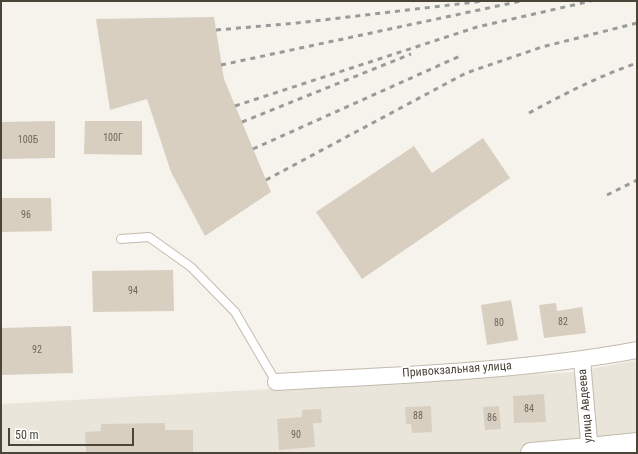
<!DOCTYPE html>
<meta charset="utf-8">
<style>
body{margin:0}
#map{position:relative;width:638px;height:454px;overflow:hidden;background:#f6f3ec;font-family:"Roboto Condensed",sans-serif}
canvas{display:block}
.frame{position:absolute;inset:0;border:2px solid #4b4439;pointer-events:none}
.scale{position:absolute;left:8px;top:428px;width:126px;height:18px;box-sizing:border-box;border:2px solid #4b4439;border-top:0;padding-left:5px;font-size:12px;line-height:14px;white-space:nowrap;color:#4b4439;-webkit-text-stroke:3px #fff;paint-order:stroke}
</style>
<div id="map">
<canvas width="638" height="454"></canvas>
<div class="frame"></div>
<div class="scale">50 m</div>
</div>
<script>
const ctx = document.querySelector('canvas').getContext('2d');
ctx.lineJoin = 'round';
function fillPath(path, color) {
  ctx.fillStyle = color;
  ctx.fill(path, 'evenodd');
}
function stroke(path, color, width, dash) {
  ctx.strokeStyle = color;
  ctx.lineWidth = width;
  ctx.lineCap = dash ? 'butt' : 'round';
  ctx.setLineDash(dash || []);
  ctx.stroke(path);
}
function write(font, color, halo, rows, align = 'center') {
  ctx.font = font + ' "Roboto Condensed",sans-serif';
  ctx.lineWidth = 4;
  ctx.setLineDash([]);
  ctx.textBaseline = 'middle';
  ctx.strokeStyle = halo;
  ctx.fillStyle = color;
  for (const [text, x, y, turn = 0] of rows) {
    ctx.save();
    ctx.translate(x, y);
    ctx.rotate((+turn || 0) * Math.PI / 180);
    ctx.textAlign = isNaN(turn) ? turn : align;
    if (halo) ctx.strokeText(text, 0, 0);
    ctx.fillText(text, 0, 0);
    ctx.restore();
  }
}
fillPath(new Path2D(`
 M 637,360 L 637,453 L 1,453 L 1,404 L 576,372 Z`), '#eae5da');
fillPath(new Path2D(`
 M 214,17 L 224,79 L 271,192 L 205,236 L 171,172 L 147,99 L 110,110 L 96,19 Z
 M 55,121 L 55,158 L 1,159 L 1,122 Z
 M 85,121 L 142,121 L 142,155 L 84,154 Z
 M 483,138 L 510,178 L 362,279 L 316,212 L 414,146 L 432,173 Z
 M 1,198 L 51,198 L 52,231 L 1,232 Z
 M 173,270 L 174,311 L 93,312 L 92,271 Z
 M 511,300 L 518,340 L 487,345 L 481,305 Z
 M 556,303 L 557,311 L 582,307 L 586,333 L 544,338 L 539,305 Z
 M 71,326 L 73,373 L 1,375 L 1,328 Z
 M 544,394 L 546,422 L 514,423 L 513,396 Z
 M 431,406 L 432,432 L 412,433 L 411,424 L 406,424 L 405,407 Z
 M 499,406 L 501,429 L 485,430 L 483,407 Z
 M 321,409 L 322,423 L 313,423 L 315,447 L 279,450 L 277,419 L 302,417 L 302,410 Z
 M 165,423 L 165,430 L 193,430 L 193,453 L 86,453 L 85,432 L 101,431 L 101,424 Z`), '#d8cfc1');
const service = new Path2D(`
 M 121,239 L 149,237 L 191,267 L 235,312 L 276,382`);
const minor = new Path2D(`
 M 582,360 L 590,453
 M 276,382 C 396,375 518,372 637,350`);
const tertiary = new Path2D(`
 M 531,453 L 589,448 L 637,443`);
stroke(service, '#c2bbae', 10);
stroke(minor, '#c2bbae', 18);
stroke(tertiary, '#c2bbae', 22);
stroke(service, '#fff', 8);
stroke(minor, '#fff', 16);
stroke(tertiary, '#fff', 20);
stroke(new Path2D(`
 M 216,30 L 297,23 L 484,1
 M 221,65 L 521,1
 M 235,106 L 477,27 L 591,1
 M 529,113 C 564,94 599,76 637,63
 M 242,122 L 411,54
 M 253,149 L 460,56
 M 266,180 L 466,73 L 542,47 L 637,23
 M 607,195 L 637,180`), '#9a9a9a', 3, [5, 5]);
write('10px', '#6e675b', null, [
 ["100Г",113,138],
 ["100Б",28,140],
 ["96",26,215],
 ["94",133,291],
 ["82",563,322],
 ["80",499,323],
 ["92",37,350],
 ["84",529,409],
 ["88",418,416],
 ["86",492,418],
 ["90",296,435]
]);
write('12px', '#4b4439', '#fff', [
 ["Привокзальная улица",457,370,-4],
 ["улица Авдеева",586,406,-95]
]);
</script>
